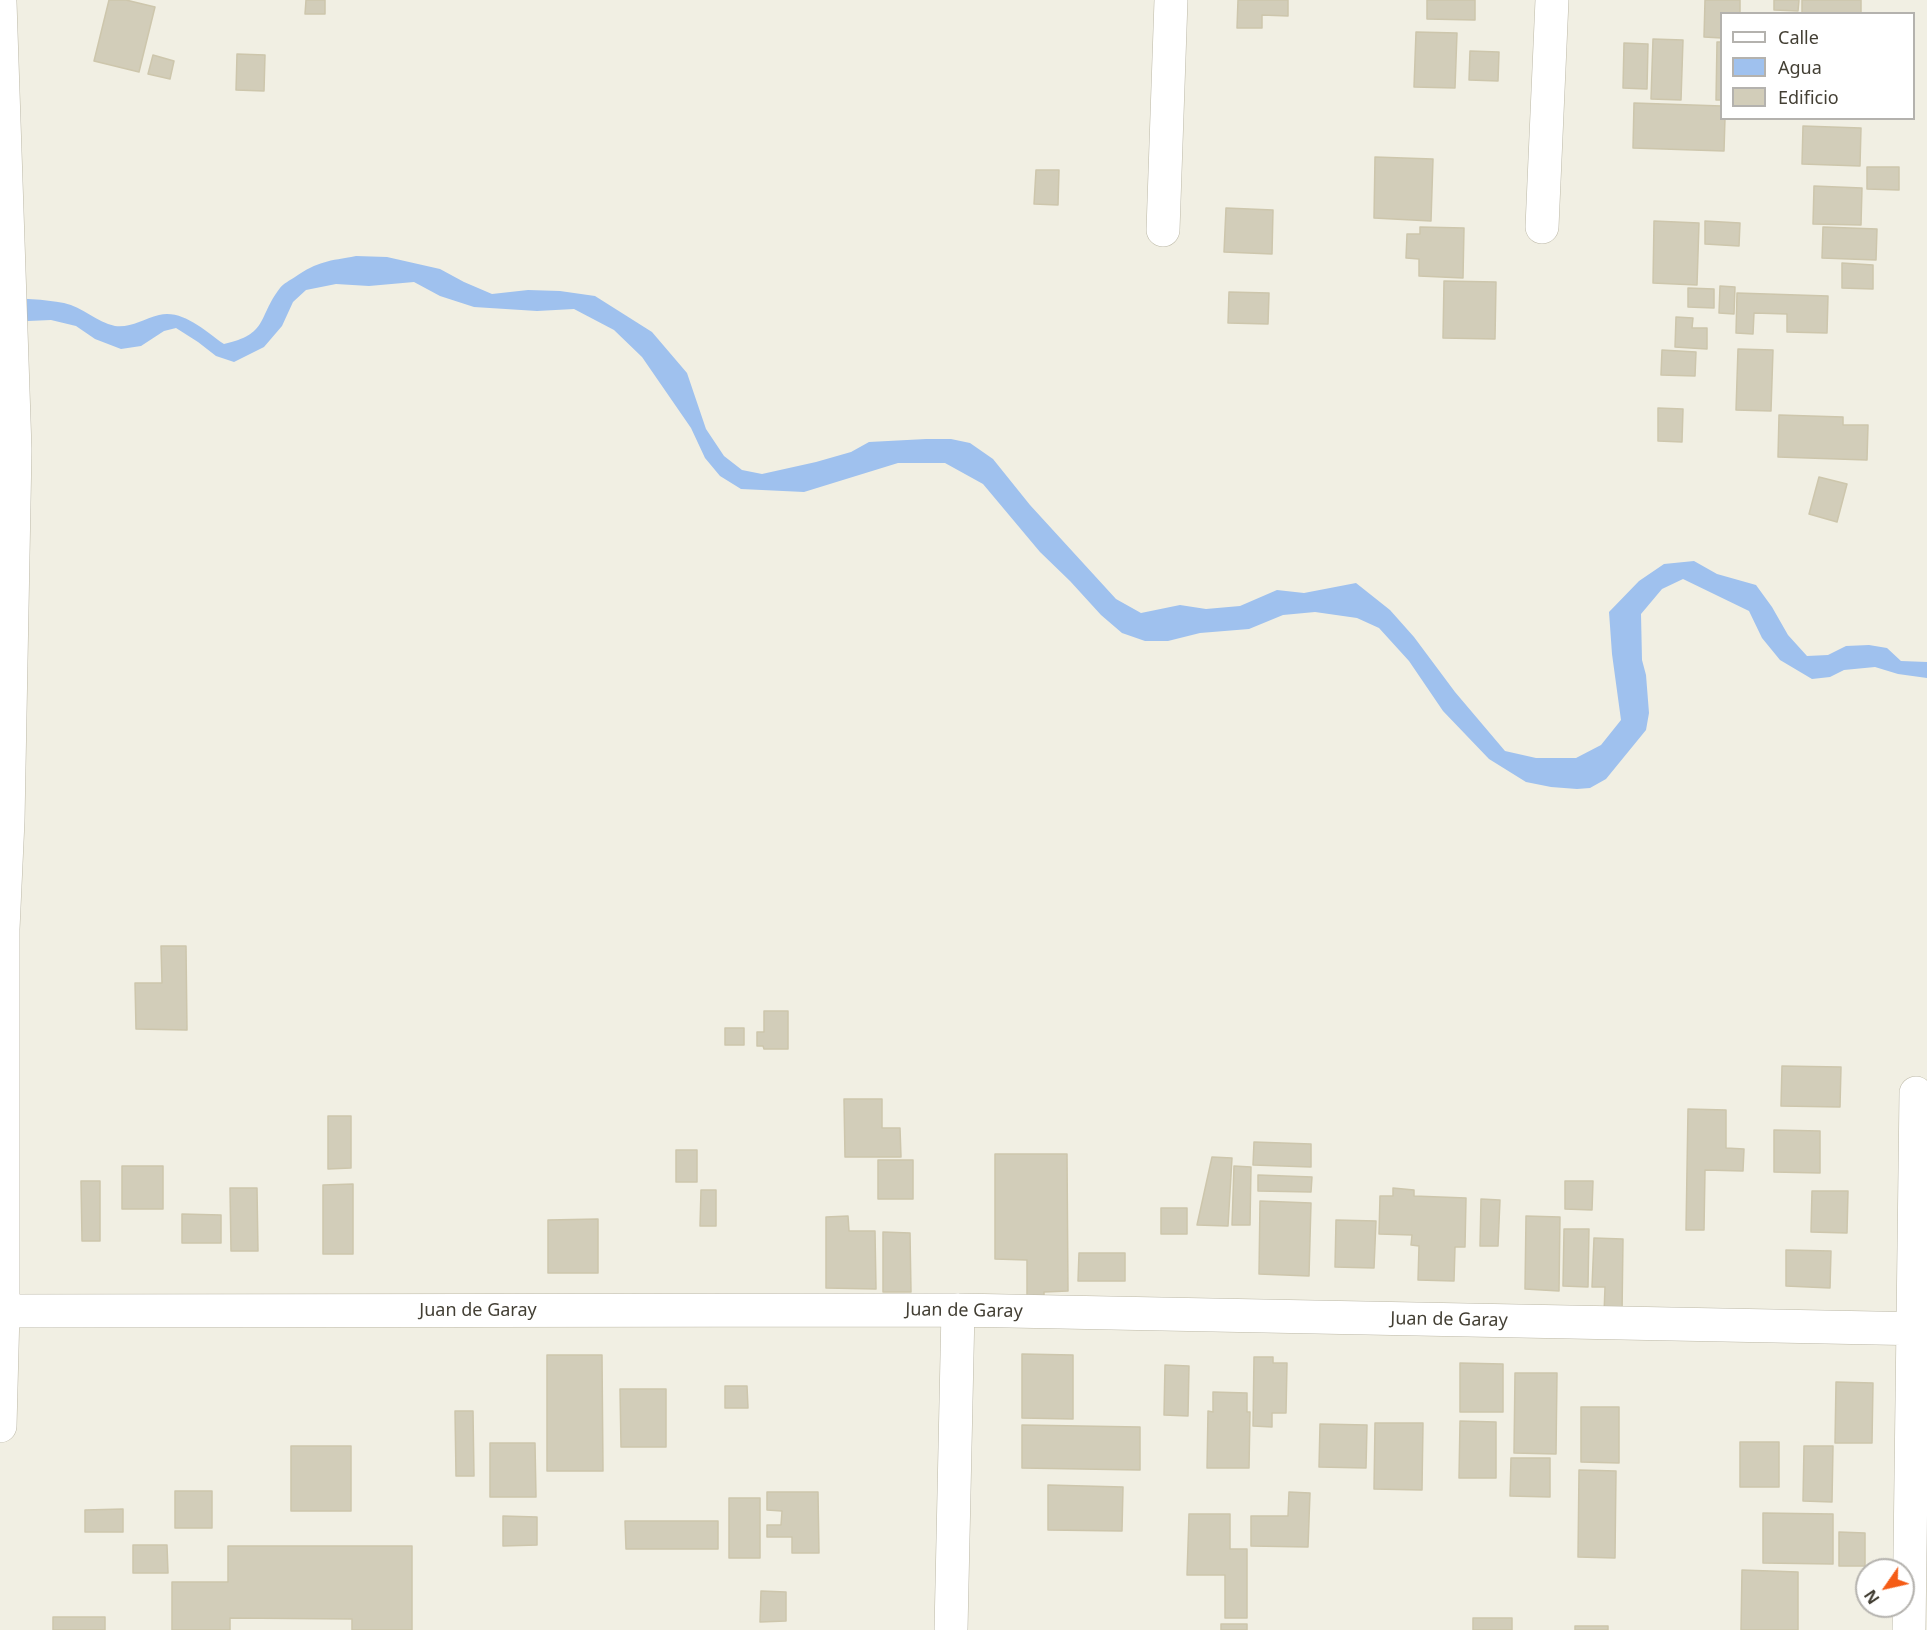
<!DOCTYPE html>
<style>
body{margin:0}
#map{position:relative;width:1927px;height:1630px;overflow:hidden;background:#f1efe3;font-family:"Noto Sans",sans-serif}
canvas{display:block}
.legend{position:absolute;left:1720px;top:12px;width:195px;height:108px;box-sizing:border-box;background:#fff;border:2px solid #b4b2ae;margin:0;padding:8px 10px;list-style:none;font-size:18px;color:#433f34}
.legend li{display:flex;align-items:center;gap:12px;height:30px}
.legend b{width:30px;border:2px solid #b4b2ae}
.north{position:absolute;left:1855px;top:1558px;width:60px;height:60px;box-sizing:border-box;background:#fff;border:2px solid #b4b2ae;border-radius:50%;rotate:236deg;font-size:16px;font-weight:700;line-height:24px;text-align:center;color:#433f34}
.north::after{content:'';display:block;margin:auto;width:21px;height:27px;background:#f55c16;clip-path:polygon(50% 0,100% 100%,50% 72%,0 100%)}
</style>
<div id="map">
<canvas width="1927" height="1630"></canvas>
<ul class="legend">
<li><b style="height:8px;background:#fff"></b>Calle</li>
<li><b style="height:16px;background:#9fc1ee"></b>Agua</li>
<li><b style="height:16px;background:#d2cdb9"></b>Edificio</li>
</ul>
<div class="north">N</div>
</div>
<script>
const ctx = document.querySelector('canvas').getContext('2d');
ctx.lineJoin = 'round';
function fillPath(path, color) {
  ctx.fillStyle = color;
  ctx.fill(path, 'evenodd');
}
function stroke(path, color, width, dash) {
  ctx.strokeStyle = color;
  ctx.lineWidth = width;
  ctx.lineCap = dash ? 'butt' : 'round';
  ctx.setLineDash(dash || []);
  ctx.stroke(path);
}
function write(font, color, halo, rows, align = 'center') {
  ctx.font = font + ' "Noto Sans",sans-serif';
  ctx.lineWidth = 4.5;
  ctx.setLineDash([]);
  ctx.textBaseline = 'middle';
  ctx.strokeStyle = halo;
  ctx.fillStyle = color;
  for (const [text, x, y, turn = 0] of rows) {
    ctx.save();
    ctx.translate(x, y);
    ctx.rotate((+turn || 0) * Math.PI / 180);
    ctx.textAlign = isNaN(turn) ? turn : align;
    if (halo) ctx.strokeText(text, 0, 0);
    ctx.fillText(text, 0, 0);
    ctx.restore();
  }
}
fillPath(new Path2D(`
 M 356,256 L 387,257 L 440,269 L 464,282 L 492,294 L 528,290 L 560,291 L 595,296 L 652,332 L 687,373 L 706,429 L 724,456 L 742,470 L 762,474 L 816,462 L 851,452 L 869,442 L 926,439 L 951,439 L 970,443 L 993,459 L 1030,505 L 1116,599 L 1141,613 L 1180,605 L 1206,609 L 1240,606 L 1277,590 L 1304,593 L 1356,583 L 1390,610 L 1414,637 L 1455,692 L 1505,751 L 1536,758 L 1576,758 L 1601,745 L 1621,720 L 1612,654 L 1609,612 L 1639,581 L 1664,564 L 1694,561 L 1717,574 L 1756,585 L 1772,607 L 1788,635 L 1807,656 L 1828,655 L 1846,646 L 1869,645 L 1887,648 L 1901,661 L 1927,662 L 1927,678 L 1898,674 L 1875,667 L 1844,670 L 1830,677 L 1812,679 L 1780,660 L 1762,638 L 1749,611 L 1683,579 L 1662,589 L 1641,614 L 1642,660 L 1646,675 L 1649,713 L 1646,730 L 1606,779 L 1590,788 L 1577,789 L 1551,787 L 1526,782 L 1489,759 L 1443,711 L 1409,661 L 1379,628 L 1357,618 L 1315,612 L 1283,615 L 1249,629 L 1200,633 L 1168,641 L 1145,641 L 1122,633 L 1101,615 L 1070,581 L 1040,552 L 983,484 L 945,463 L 898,463 L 804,492 L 741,489 L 720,476 L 705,458 L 691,428 L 642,357 L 614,330 L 574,309 L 537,311 L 474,307 L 440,296 L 414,282 L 369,286 L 336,284 L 306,290 L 293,302 L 282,326 L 264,347 L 234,362 L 216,356 L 198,342 L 176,328 L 164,331 L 141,346 L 121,349 L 95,339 L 76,326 L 51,320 L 28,321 L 0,313 L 0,297 C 21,299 44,299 64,303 C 83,307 96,322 115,326 C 131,328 143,319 159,315 C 183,309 206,332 224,344 C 269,334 257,318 280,288 C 283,284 290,280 295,277 C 318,261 329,261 356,256 Z`), '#9fc1ee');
const building = new Path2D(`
 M 109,0 L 126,0 L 155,7 L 139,72 L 94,61 Z
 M 306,0 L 325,0 L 325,14 L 305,14 Z
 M 1238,0 L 1288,0 L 1288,16 L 1262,15 L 1262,28 L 1237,28 Z
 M 1427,0 L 1475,0 L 1475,20 L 1427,19 Z
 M 1705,0 L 1740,0 L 1740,14 L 1722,14 L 1722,38 L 1704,37 Z
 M 1774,0 L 1799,0 L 1798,11 L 1774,10 Z
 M 1802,0 L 1861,0 L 1861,14 L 1802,14 Z
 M 1416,32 L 1457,33 L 1455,88 L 1414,87 Z
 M 1653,39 L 1683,40 L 1681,100 L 1651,99 Z
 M 1717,42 L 1722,42 L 1722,100 L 1716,100 Z
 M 1624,43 L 1648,44 L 1647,89 L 1623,88 Z
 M 1470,51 L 1499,52 L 1498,81 L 1469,80 Z
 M 237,54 L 265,55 L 264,91 L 236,90 Z
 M 153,55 L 174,61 L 170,79 L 148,74 Z
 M 1634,103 L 1722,106 L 1722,118 L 1725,118 L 1724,151 L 1633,148 Z
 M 1803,126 L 1861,128 L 1860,166 L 1802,164 Z
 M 1375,157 L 1433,159 L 1431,221 L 1374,218 Z
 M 1867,167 L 1899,167 L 1899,190 L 1867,189 Z
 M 1036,170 L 1059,170 L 1058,205 L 1034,204 Z
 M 1814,186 L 1862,188 L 1861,225 L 1813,224 Z
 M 1226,208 L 1273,210 L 1272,254 L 1224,252 Z
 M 1654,221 L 1699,223 L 1697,285 L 1653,283 Z
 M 1705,221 L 1740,223 L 1739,246 L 1705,244 Z
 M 1420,227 L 1464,228 L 1463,278 L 1419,276 L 1419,259 L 1406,258 L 1407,234 L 1420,234 Z
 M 1823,227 L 1877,229 L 1876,260 L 1822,258 Z
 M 1842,263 L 1873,265 L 1873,289 L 1842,288 Z
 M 1444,281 L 1496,282 L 1495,339 L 1443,338 Z
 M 1720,286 L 1735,287 L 1734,314 L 1719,313 Z
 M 1688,288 L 1714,289 L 1714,308 L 1688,307 Z
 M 1229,292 L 1269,293 L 1268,324 L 1228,323 Z
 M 1737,293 L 1828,296 L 1827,333 L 1787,332 L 1787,314 L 1754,313 L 1753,334 L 1736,333 Z
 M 1676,317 L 1693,318 L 1692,328 L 1707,328 L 1707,349 L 1675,347 Z
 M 1738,349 L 1773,350 L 1771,411 L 1736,410 Z
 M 1662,350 L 1696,352 L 1695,376 L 1661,375 Z
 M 1658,408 L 1683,409 L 1682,442 L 1658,441 Z
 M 1779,415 L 1843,417 L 1843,425 L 1868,425 L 1867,460 L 1778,457 Z
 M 1819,477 L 1847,484 L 1837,522 L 1809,514 Z
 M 161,946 L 186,946 L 187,1030 L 136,1029 L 135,983 L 162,983 Z
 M 764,1011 L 788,1011 L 788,1049 L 764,1049 L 763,1046 L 757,1046 L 757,1032 L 764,1032 Z
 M 725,1028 L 744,1028 L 744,1045 L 725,1045 Z
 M 1782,1066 L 1841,1067 L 1840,1107 L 1781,1106 Z
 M 844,1099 L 882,1099 L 882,1128 L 900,1128 L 901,1157 L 845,1157 Z
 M 1688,1109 L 1726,1110 L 1726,1148 L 1744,1149 L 1743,1171 L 1705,1170 L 1704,1230 L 1686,1230 Z
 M 328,1116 L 351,1116 L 351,1168 L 328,1169 Z
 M 1774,1130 L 1820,1131 L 1820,1173 L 1774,1172 Z
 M 1254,1142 L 1311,1144 L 1311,1167 L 1253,1165 Z
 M 676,1150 L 697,1150 L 697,1182 L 676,1182 Z
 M 995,1154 L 1067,1154 L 1068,1291 L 1044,1292 L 1044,1303 L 1027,1303 L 1027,1260 L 995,1259 Z
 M 1212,1157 L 1232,1158 L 1228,1226 L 1197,1225 Z
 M 878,1160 L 913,1160 L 913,1199 L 878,1199 Z
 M 122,1166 L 163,1166 L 163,1209 L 122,1209 Z
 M 1234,1166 L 1251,1167 L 1250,1225 L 1232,1225 Z
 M 1258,1175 L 1312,1177 L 1311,1192 L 1258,1191 Z
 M 81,1181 L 100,1181 L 100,1241 L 82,1241 Z
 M 1565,1181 L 1593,1181 L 1592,1210 L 1565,1209 Z
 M 353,1184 L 353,1254 L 323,1254 L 323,1185 Z
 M 230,1188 L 257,1188 L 258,1251 L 231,1251 Z
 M 1393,1188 L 1414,1190 L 1414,1196 L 1466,1198 L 1465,1247 L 1455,1247 L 1454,1281 L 1418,1280 L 1419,1246 L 1411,1245 L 1412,1235 L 1379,1234 L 1380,1196 L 1393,1196 Z
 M 701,1190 L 716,1190 L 716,1226 L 700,1226 Z
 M 1812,1191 L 1848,1191 L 1847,1233 L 1811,1232 Z
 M 1481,1199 L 1500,1200 L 1498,1246 L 1480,1246 Z
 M 1260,1201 L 1311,1203 L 1309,1276 L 1259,1274 Z
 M 1161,1208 L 1187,1208 L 1187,1234 L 1161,1234 Z
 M 182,1214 L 221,1215 L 221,1243 L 182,1243 Z
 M 848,1216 L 849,1231 L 875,1231 L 876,1289 L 826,1288 L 826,1217 Z
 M 1526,1216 L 1560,1217 L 1559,1291 L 1525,1289 Z
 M 598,1219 L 598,1273 L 548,1273 L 548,1220 Z
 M 1336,1220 L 1376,1221 L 1374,1268 L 1335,1267 Z
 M 1564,1229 L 1589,1229 L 1588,1287 L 1563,1286 Z
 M 883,1232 L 910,1233 L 911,1292 L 883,1292 Z
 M 1594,1238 L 1623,1239 L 1622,1315 L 1604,1314 L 1605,1287 L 1592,1287 Z
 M 1786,1250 L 1831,1251 L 1830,1288 L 1786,1286 Z
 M 1079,1253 L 1125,1253 L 1125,1281 L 1078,1281 Z
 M 1022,1354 L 1073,1355 L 1073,1419 L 1022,1418 Z
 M 547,1355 L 602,1355 L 603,1471 L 547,1471 Z
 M 1254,1357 L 1273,1357 L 1273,1363 L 1287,1363 L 1286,1413 L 1272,1413 L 1272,1427 L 1253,1426 Z
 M 1460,1363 L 1503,1364 L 1503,1412 L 1460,1412 Z
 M 1165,1365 L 1189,1366 L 1188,1416 L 1164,1415 Z
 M 1515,1373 L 1557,1373 L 1556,1454 L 1514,1453 Z
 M 1836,1382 L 1873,1383 L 1872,1443 L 1835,1443 Z
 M 725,1386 L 747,1386 L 748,1408 L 725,1408 Z
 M 620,1389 L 666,1389 L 666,1447 L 621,1447 Z
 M 1213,1392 L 1247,1393 L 1247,1412 L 1250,1412 L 1249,1468 L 1207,1468 L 1208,1411 L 1213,1412 Z
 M 1581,1407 L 1619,1407 L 1619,1463 L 1581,1462 Z
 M 455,1411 L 473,1411 L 474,1476 L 456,1476 Z
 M 1460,1421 L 1496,1422 L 1496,1478 L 1459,1478 Z
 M 1375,1423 L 1423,1423 L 1422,1490 L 1374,1489 Z
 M 1320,1424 L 1367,1425 L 1366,1468 L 1319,1467 Z
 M 1022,1425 L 1140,1427 L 1140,1470 L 1022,1468 Z
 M 1740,1442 L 1779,1442 L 1779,1487 L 1740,1487 Z
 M 490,1443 L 535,1443 L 536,1497 L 490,1497 Z
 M 291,1446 L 351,1446 L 351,1511 L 291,1511 Z
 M 1804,1446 L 1833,1446 L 1832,1502 L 1803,1501 Z
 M 1511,1458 L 1550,1458 L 1550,1497 L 1510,1496 Z
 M 1579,1470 L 1616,1471 L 1615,1558 L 1578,1557 Z
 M 1048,1485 L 1123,1487 L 1122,1531 L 1048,1530 Z
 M 175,1491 L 212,1491 L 212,1528 L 175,1528 Z
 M 767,1492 L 818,1492 L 819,1553 L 792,1553 L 792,1537 L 767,1537 L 767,1525 L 781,1525 L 782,1511 L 767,1510 Z
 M 1289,1492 L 1310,1493 L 1308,1547 L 1251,1546 L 1251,1516 L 1288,1516 Z
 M 729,1498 L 760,1498 L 760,1558 L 729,1558 Z
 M 123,1509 L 123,1532 L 85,1532 L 85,1510 Z
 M 1763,1513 L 1833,1514 L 1833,1564 L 1763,1563 Z
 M 1189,1514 L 1230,1514 L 1230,1549 L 1247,1549 L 1247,1618 L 1225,1618 L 1225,1575 L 1187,1575 Z
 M 503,1516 L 537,1517 L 537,1545 L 503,1546 Z
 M 625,1521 L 718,1521 L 718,1549 L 626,1549 Z
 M 1839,1532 L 1865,1533 L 1865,1566 L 1839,1566 Z
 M 133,1545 L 167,1545 L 168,1573 L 133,1573 Z
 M 228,1546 L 412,1546 L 412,1630 L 352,1630 L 352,1619 L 230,1618 L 230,1630 L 172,1630 L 172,1582 L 228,1582 Z
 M 1742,1570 L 1798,1572 L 1798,1630 L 1741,1630 Z
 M 761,1591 L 786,1592 L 786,1621 L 760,1622 Z
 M 53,1617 L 105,1617 L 105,1630 L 53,1630 Z
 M 1473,1618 L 1512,1618 L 1512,1630 L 1473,1630 Z
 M 1221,1624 L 1247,1624 L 1247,1630 L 1221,1630 Z
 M 1575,1626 L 1608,1626 L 1608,1630 L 1575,1630 Z`);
fillPath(building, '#d2cdb9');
stroke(building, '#cdc6ac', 1.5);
const minor = new Path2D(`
 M 0,2 L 15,450 L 8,820 L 3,929 L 3,1311 L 0,1426
 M 1542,227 L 1552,0
 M 1163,230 L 1171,0
 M 0,1311 L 958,1310 L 1927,1329
 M 951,1630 L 958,1310
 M 1909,1630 L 1916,1093`);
stroke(minor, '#bcb8a6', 34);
stroke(minor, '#fff', 33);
write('18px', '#433f34', '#fff', [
 ["Juan de Garay",478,1311],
 ["Juan de Garay",964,1311,1],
 ["Juan de Garay",1449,1320,1]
]);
</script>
